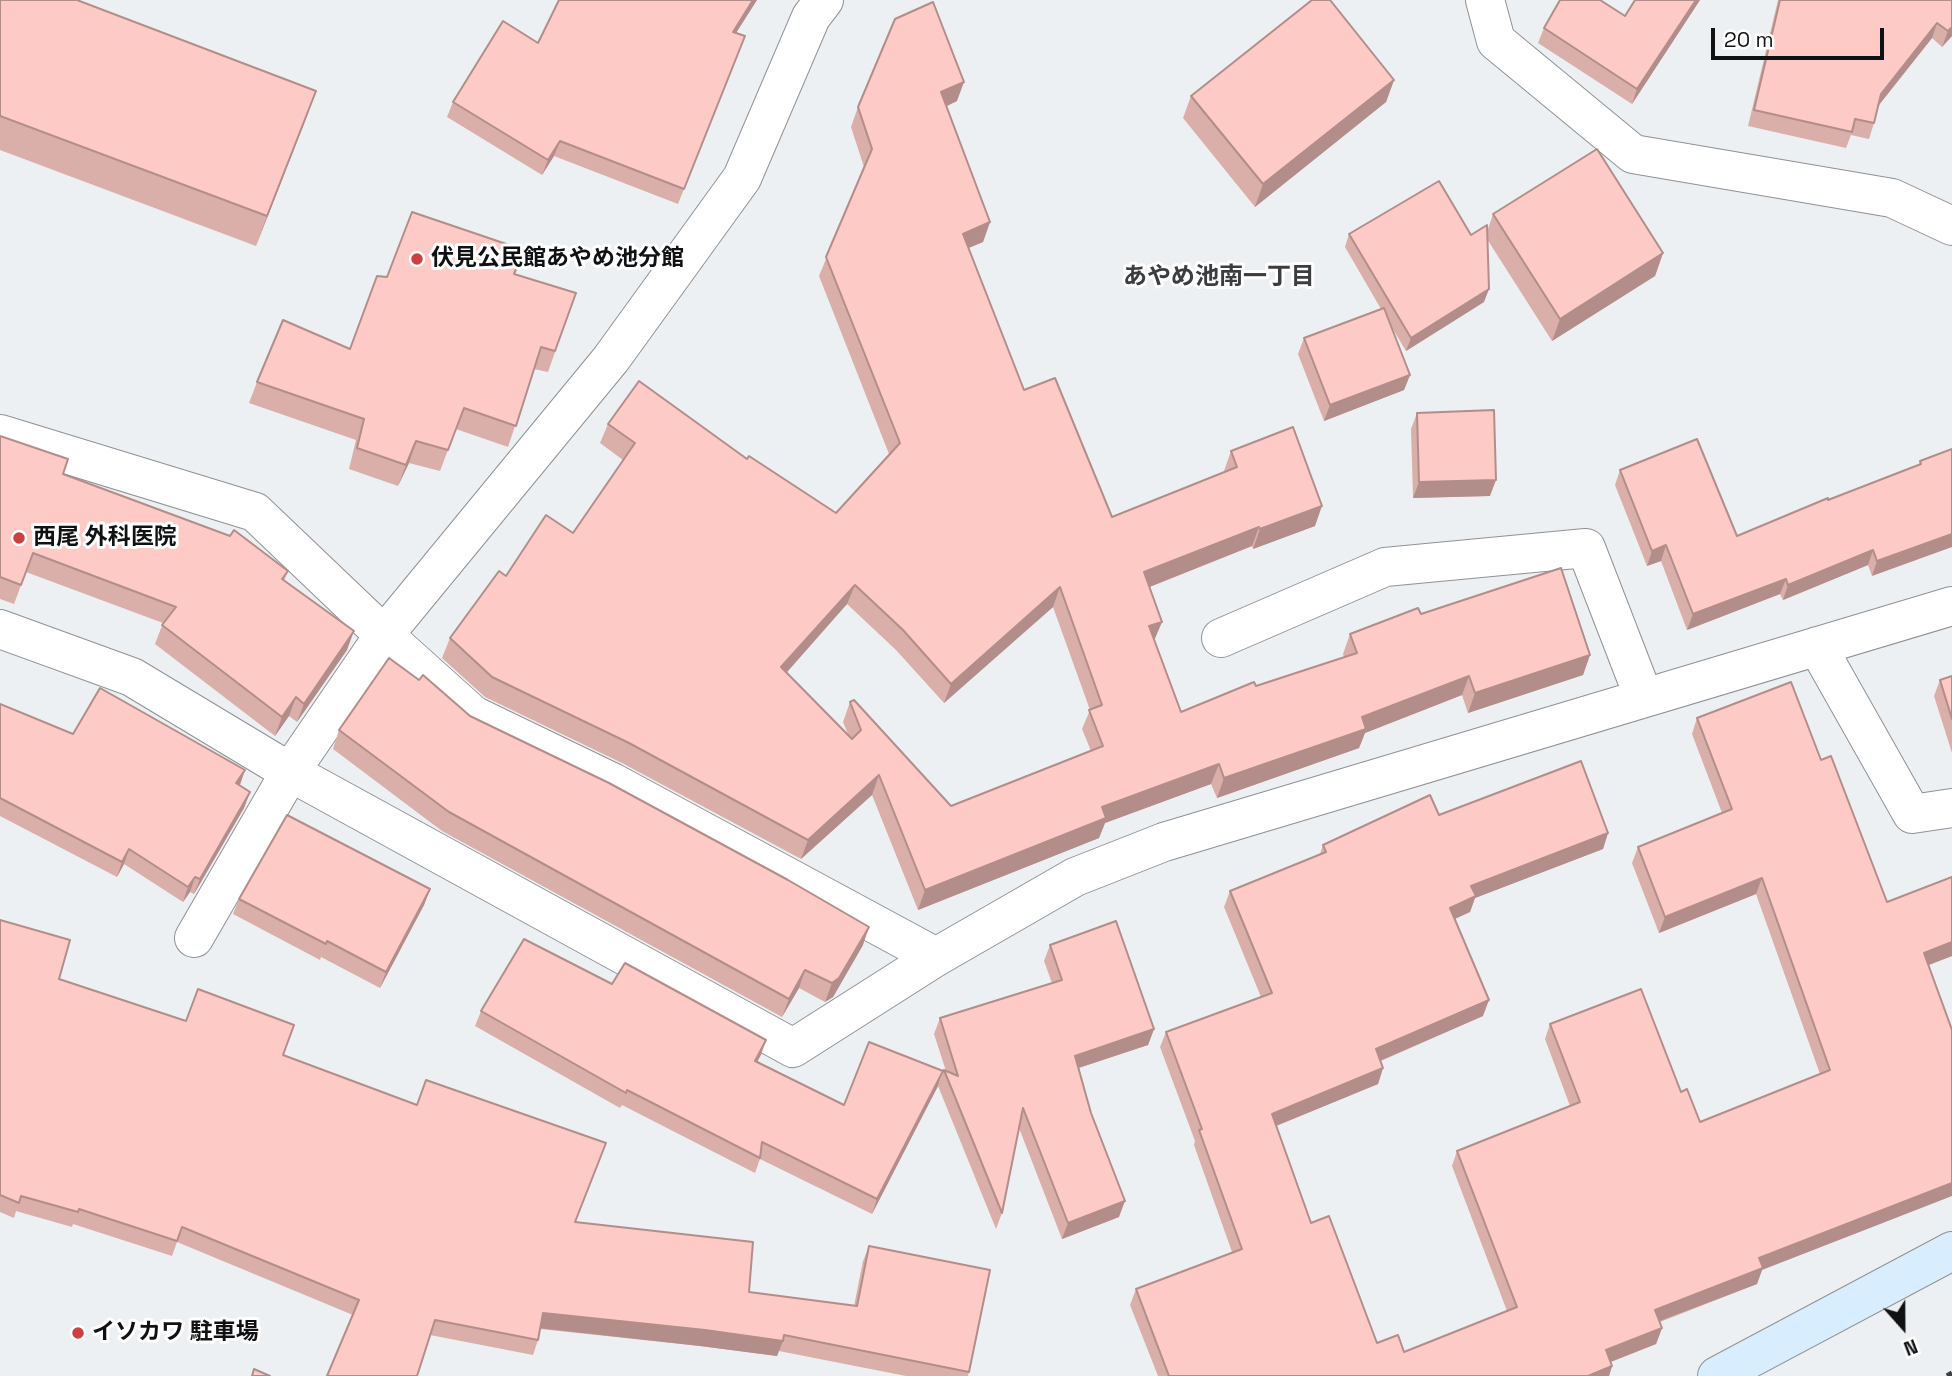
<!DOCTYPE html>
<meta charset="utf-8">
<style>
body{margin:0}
#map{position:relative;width:1952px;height:1376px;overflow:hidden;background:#edf0f3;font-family:"Space Grotesk",sans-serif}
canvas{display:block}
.north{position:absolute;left:1868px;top:1292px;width:70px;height:70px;-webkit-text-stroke:5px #fff;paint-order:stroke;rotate:159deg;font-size:19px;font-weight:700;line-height:28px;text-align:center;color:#101112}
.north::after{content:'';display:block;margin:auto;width:24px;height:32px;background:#101112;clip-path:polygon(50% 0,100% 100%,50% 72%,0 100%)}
.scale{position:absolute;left:1711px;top:28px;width:173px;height:32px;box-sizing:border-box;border:4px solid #101112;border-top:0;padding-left:9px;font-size:21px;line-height:24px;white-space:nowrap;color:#101112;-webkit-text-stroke:5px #fff;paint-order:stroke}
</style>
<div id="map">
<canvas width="1952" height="1376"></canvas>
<div class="north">N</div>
<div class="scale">20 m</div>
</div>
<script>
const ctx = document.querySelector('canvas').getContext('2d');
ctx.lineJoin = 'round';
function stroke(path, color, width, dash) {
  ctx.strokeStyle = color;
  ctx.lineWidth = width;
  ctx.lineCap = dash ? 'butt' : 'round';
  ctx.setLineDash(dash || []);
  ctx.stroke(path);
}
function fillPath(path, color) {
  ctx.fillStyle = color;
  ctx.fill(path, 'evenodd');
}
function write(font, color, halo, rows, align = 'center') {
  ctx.font = font + ' "Space Grotesk","Noto Sans JP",sans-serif';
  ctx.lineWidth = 6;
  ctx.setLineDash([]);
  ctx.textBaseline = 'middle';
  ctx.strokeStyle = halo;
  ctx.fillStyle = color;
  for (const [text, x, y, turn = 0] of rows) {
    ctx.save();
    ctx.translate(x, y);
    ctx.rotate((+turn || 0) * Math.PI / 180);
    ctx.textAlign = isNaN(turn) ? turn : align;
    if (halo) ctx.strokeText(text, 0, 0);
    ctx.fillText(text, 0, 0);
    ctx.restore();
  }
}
const street = new Path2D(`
 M 1485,0 L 1496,41 L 1633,154 L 1892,198 L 1952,226
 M 0,434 L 255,512 L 384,635 L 473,715 L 612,782 L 936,957
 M 0,629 L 132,677 L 290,772 L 793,1048 L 936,957 L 1075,877 L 1164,842 L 1952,606
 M 1221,638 L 1385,567 L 1586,548 L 1644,698
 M 1817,646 L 1912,814 L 1952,808
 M 194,938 L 290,772 L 384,635 L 611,359 L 742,178 L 811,17 L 824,0`);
const secondary = new Path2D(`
 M 1717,1376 L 1952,1251`);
stroke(street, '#8f9295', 40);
stroke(secondary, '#8f9295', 40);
stroke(street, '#fff', 38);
stroke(secondary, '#d8eefe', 38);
stroke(new Path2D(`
 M 1947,1376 L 1952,1373`), '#3f4041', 5, [10, 5]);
fillPath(new Path2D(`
 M 0,0 L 305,121 L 256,246 L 0,150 Z
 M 559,0 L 757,0 L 736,33 L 745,36 L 678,204 L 554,156 L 542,175 L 447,117 L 453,102 L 538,43 Z
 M 1700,0 L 1632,104 L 1538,43 L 1544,28 L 1625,16 Z
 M 1778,0 L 1952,0 L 1952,36 L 1942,47 L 1932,38 L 1878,106 L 1874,123 L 1869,139 L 1851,135 L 1846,148 L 1748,126 Z
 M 1394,80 L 1386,102 L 1255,207 L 1183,118 L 1191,96 Z
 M 957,101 L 947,106 L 990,222 L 983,242 L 969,248 L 1024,390 L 1112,517 L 1224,472 L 1224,471 L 1231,451 L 1315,526 L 1253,549 L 1252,546 L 1149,587 L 1154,641 L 1181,712 L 1344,657 L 1343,654 L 1350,634 L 1421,614 L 1590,655 L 1583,675 L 1468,713 L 1462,695 L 1365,733 L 1359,748 L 1217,798 L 1211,784 L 1105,823 L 1099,838 L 918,910 L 872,795 L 801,859 L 622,763 L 485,697 L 442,658 L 450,638 L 506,576 L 573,533 L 623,460 L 600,443 L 608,424 L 747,459 L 836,513 L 889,454 L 819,276 L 864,167 L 851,127 L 858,107 ZM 847,604 L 896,650 L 944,703 L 1053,607 L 1090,710 L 1082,729 L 1091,751 L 951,806 L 850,702 L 843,722 L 848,734 L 786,672 Z
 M 1493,214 L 1663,253 L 1655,276 L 1552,341 L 1487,239 L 1484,302 L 1406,351 L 1391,326 L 1410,375 L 1404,390 L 1324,421 L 1298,354 L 1304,338 L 1381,309 L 1345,247 L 1349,234 L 1471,235 L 1487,232 Z
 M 515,274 L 576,293 L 548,372 L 534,369 L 508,447 L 456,429 L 440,471 L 409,463 L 398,486 L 349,469 L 356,440 L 249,403 L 257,382 L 350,349 L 387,277 Z
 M 1417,413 L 1490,496 L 1413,498 L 1411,429 Z
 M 0,436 L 63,474 L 288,571 L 284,581 L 347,650 L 297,722 L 289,716 L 275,736 L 155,644 L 163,623 L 26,572 L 14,604 L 0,599 Z
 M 1952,449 L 1872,576 L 1868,565 L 1783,600 L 1780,594 L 1687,630 L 1661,561 L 1647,566 L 1615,485 L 1620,470 L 1737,536 L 1919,465 L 1920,461 Z
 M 1952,676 L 1952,753 L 1934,696 L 1940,680 Z
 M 419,680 L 470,716 L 863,945 L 833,997 L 825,1002 L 799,988 L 782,1017 L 442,831 L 333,749 L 339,730 Z
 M 0,704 L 73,734 L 239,786 L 250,792 L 244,808 L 194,894 L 190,892 L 183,902 L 124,864 L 117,877 L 0,816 Z
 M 1697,718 L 1821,760 L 1887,902 L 1952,956 L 1929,965 L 1762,1270 L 1757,1284 L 1660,1322 L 1662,1328 L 1656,1344 L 1611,1362 L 1612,1366 L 1609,1376 L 1158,1376 L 1130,1305 L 1136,1289 L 1232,1252 L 1194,1145 L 1195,1141 L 1160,1047 L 1166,1032 L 1261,997 L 1224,907 L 1230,891 L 1320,854 L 1323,845 L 1439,815 L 1608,833 L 1603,849 L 1475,898 L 1470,912 L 1454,919 L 1483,1016 L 1381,1061 L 1383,1068 L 1378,1084 L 1276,1126 L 1311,1223 L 1377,1343 L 1404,1352 L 1507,1311 L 1452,1166 L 1457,1151 L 1570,1106 L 1545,1039 L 1550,1024 L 1681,1092 L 1700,1122 L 1820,1074 L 1756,894 L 1659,933 L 1632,863 L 1638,847 L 1722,813 L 1692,734 Z
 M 430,889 L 424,905 L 380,988 L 321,957 L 320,960 L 233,914 L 239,899 Z
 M 0,920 L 59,979 L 283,1055 L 575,1222 L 749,1292 L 854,1306 L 863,1261 L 869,1246 L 969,1372 L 968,1376 L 906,1376 L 779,1351 L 777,1356 L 700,1346 L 540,1329 L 538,1340 L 533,1355 L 430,1335 L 353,1315 L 177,1242 L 172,1256 L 73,1224 L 72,1227 L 16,1211 L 14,1218 L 0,1212 Z
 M 1050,945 L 1154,1029 L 1148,1045 L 1079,1068 L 1119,1217 L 1062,1239 L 1019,1128 L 1002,1213 L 996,1229 L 938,1086 L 944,1070 L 946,1071 L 934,1034 L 940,1018 L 1052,983 L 1044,961 Z
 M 612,984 L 766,1040 L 757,1062 L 844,1105 L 938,1086 L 872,1214 L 760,1159 L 755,1173 L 622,1105 L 620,1108 L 475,1026 L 481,1011 Z`), '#daaea9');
fillPath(new Path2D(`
 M 753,0 L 757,0 L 727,47 L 733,32 Z
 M 1696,0 L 1700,0 L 1632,104 L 1637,89 Z
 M 1937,23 L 1932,38 L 1875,110 L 1881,94 Z
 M 1952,27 L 1952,36 L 1942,47 L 1948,31 Z
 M 1394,80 L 1386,102 L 1255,207 L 1263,184 Z
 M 964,82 L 957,101 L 934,112 L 941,92 Z
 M 316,91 L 305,121 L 256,246 L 267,216 Z
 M 560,141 L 554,156 L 542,175 L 548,160 Z
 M 990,222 L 983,242 L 956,253 L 963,234 Z
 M 1663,253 L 1655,276 L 1552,341 L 1560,319 Z
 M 1489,289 L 1484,302 L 1406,351 L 1411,338 Z
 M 1410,375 L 1404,390 L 1324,421 L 1330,405 Z
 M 416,441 L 409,463 L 398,486 L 406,465 Z
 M 1496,480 L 1490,496 L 1413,498 L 1419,482 Z
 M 1322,506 L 1315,526 L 1253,549 L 1260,529 Z
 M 1259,527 L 1252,546 L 1137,592 L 1144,572 Z
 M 1952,534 L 1952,547 L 1872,576 L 1877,561 Z
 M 1666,545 L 1661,561 L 1647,566 L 1652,551 Z
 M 1873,550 L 1868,565 L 1783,600 L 1788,585 Z
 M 1786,579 L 1780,594 L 1687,630 L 1693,614 Z
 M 855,585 L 847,604 L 774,687 L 781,667 Z
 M 1060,587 L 1053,607 L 944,703 L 951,684 Z
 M 1162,622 L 1154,641 L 1149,626 Z
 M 354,631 L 347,650 L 297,722 L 304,704 Z
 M 1590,655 L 1583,675 L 1468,713 L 1475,693 Z
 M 1469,676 L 1462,695 L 1365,733 L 1359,748 L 1217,798 L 1224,778 L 1362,717 Z
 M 296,697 L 289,716 L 275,736 L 282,717 Z
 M 1219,764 L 1211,784 L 1105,823 L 1099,838 L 918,910 L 925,890 L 1102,807 Z
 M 245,770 L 240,785 L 236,783 Z
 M 879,775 L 872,795 L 801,859 L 808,840 Z
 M 250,792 L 244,808 L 194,894 L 200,879 Z
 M 1608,833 L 1603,849 L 1475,898 L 1470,912 L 1444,924 L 1450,908 L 1471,886 Z
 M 129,849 L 124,864 L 117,877 L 122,862 Z
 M 195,877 L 190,892 L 183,902 L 188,887 Z
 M 1762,878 L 1756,894 L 1659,933 L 1665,917 Z
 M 430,889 L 424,905 L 380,988 L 386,972 Z
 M 869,927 L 863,945 L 833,997 L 825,1002 L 832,983 Z
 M 1952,942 L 1952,956 L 1918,969 L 1924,953 Z
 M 805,970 L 799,988 L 782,1017 L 789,999 Z
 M 1489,1000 L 1483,1016 L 1370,1065 L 1376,1049 Z
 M 1154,1029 L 1148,1045 L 1069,1071 L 1075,1056 Z
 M 766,1040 L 761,1055 L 749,1076 L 755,1061 Z
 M 1383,1068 L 1378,1084 L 1266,1130 L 1272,1114 Z
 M 943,1071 L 938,1086 L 872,1214 L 877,1199 Z
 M 1952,1183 L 1952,1196 L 1762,1270 L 1757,1284 L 1649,1325 L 1655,1310 L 1759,1258 Z
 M 1125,1201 L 1119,1217 L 1062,1239 L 1068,1223 Z
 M 543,1313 L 705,1330 L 783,1341 L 777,1356 L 700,1346 L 538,1328 Z
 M 1662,1328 L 1656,1344 L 1600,1366 L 1606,1350 Z
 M 1612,1366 L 1609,1376 L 1588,1376 Z`), '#b28d8a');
const building = new Path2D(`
 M 0,0 L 77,0 L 316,91 L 267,216 L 0,116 Z
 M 559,0 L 753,0 L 733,32 L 745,36 L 684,189 L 560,141 L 548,160 L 453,102 L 503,21 L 538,43 Z
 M 1312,0 L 1330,0 L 1394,80 L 1263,184 L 1191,96 Z
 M 1560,0 L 1600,0 L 1625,16 L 1635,0 L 1696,0 L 1637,89 L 1544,28 Z
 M 1780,0 L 1952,0 L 1952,27 L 1948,31 L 1937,23 L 1881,94 L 1874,123 L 1855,119 L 1852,132 L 1754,110 Z
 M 933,2 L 964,82 L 941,92 L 990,222 L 963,234 L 1024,390 L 1055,378 L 1112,517 L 1237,467 L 1231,451 L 1293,427 L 1322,506 L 1260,529 L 1259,527 L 1144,572 L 1162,622 L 1149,626 L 1181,712 L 1254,682 L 1256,686 L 1357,653 L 1350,634 L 1418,608 L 1421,614 L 1561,568 L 1590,655 L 1475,693 L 1469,676 L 1362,717 L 1366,729 L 1224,778 L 1219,764 L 1102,807 L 1106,818 L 925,890 L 879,775 L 808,840 L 629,743 L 492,677 L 450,638 L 499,571 L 506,576 L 546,515 L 573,533 L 635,443 L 608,424 L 639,381 L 747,459 L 749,456 L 836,513 L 900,443 L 826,257 L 872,149 L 858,107 L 895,19 ZM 855,585 L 903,630 L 951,684 L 1060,587 L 1102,705 L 1089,710 L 1103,746 L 951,806 L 854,700 L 850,702 L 861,730 L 852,739 L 781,667 Z
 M 1597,149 L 1663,253 L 1560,319 L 1493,214 Z
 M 1439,181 L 1471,235 L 1487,225 L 1489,289 L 1411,338 L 1349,234 Z
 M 412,212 L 524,250 L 514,274 L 576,293 L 555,351 L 541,347 L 516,426 L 464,408 L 448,450 L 416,441 L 406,465 L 357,448 L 364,419 L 257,382 L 283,320 L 350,349 L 377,276 L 387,277 Z
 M 1384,308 L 1410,375 L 1330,405 L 1304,338 Z
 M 1494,410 L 1496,480 L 1419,482 L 1417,413 Z
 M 0,436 L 68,459 L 63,474 L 230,536 L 234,530 L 288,571 L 282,579 L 354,631 L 304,704 L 296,697 L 282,717 L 162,625 L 176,607 L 33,553 L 21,585 L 0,577 Z
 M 1697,439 L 1737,536 L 1828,498 L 1828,500 L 1921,464 L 1920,461 L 1952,449 L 1952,534 L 1877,561 L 1873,550 L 1788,585 L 1786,579 L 1693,614 L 1666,545 L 1652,551 L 1620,470 Z
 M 389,658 L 419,680 L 423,675 L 470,716 L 609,783 L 788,880 L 869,927 L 839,978 L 832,983 L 805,970 L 789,999 L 449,812 L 339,730 Z
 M 1952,676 L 1952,719 L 1940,680 Z
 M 1791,682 L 1821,760 L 1831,756 L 1887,902 L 1952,877 L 1952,942 L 1924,953 L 1952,1030 L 1952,1183 L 1759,1258 L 1763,1268 L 1655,1310 L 1662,1328 L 1606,1350 L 1612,1366 L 1588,1376 L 1169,1376 L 1136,1289 L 1242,1249 L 1199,1130 L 1202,1129 L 1166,1032 L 1272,993 L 1230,891 L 1326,852 L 1323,845 L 1430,795 L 1439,815 L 1581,761 L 1608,833 L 1471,886 L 1476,896 L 1450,908 L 1489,1000 L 1376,1049 L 1383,1068 L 1272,1114 L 1311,1223 L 1329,1216 L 1377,1343 L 1398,1335 L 1404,1352 L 1517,1307 L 1457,1151 L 1580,1102 L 1550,1024 L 1641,989 L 1681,1092 L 1687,1089 L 1700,1122 L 1830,1070 L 1762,878 L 1665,917 L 1638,847 L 1732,809 L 1697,718 Z
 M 100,688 L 245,770 L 236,783 L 250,792 L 200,879 L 195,877 L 188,887 L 129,849 L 122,862 L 0,798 L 0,704 L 73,734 Z
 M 287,815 L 430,889 L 386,972 L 327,941 L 326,944 L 239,899 Z
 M 0,920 L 70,940 L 59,979 L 186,1021 L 198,989 L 294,1025 L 283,1055 L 417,1105 L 426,1080 L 606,1143 L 575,1222 L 753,1242 L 749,1292 L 857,1306 L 869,1246 L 990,1270 L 969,1372 L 784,1335 L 783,1341 L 705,1330 L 543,1313 L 538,1340 L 435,1320 L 417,1376 L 327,1376 L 359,1300 L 182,1227 L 177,1241 L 79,1209 L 78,1212 L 21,1196 L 19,1203 L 0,1195 Z
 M 1116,921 L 1154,1029 L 1075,1056 L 1091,1113 L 1125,1201 L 1068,1223 L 1023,1108 L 1002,1213 L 944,1070 L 958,1076 L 940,1018 L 1062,980 L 1050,945 Z
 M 524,939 L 612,984 L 625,963 L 766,1040 L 755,1061 L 844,1105 L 869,1042 L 943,1071 L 877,1199 L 762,1142 L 760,1158 L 627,1090 L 626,1093 L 481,1011 Z
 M 254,1369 L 270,1376 L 252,1376 Z`);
fillPath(building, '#fecac5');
stroke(building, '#b28d8a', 2);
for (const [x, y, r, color] of [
 [417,259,7,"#ce3f40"],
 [19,538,7,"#ce3f40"],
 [78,1333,7,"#ce3f40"]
]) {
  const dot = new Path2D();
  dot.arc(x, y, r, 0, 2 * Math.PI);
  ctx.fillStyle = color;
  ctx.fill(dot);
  stroke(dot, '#fff', 2.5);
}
write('bold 23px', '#101112', '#fff', [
 ["伏見公民館あやめ池分館",431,259],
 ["西尾 外科医院",33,538],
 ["イソカワ 駐車場",92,1333]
], 'left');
write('bold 24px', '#3b3e40', '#fff', [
 ["あやめ池南一丁目",1219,277]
]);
</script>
